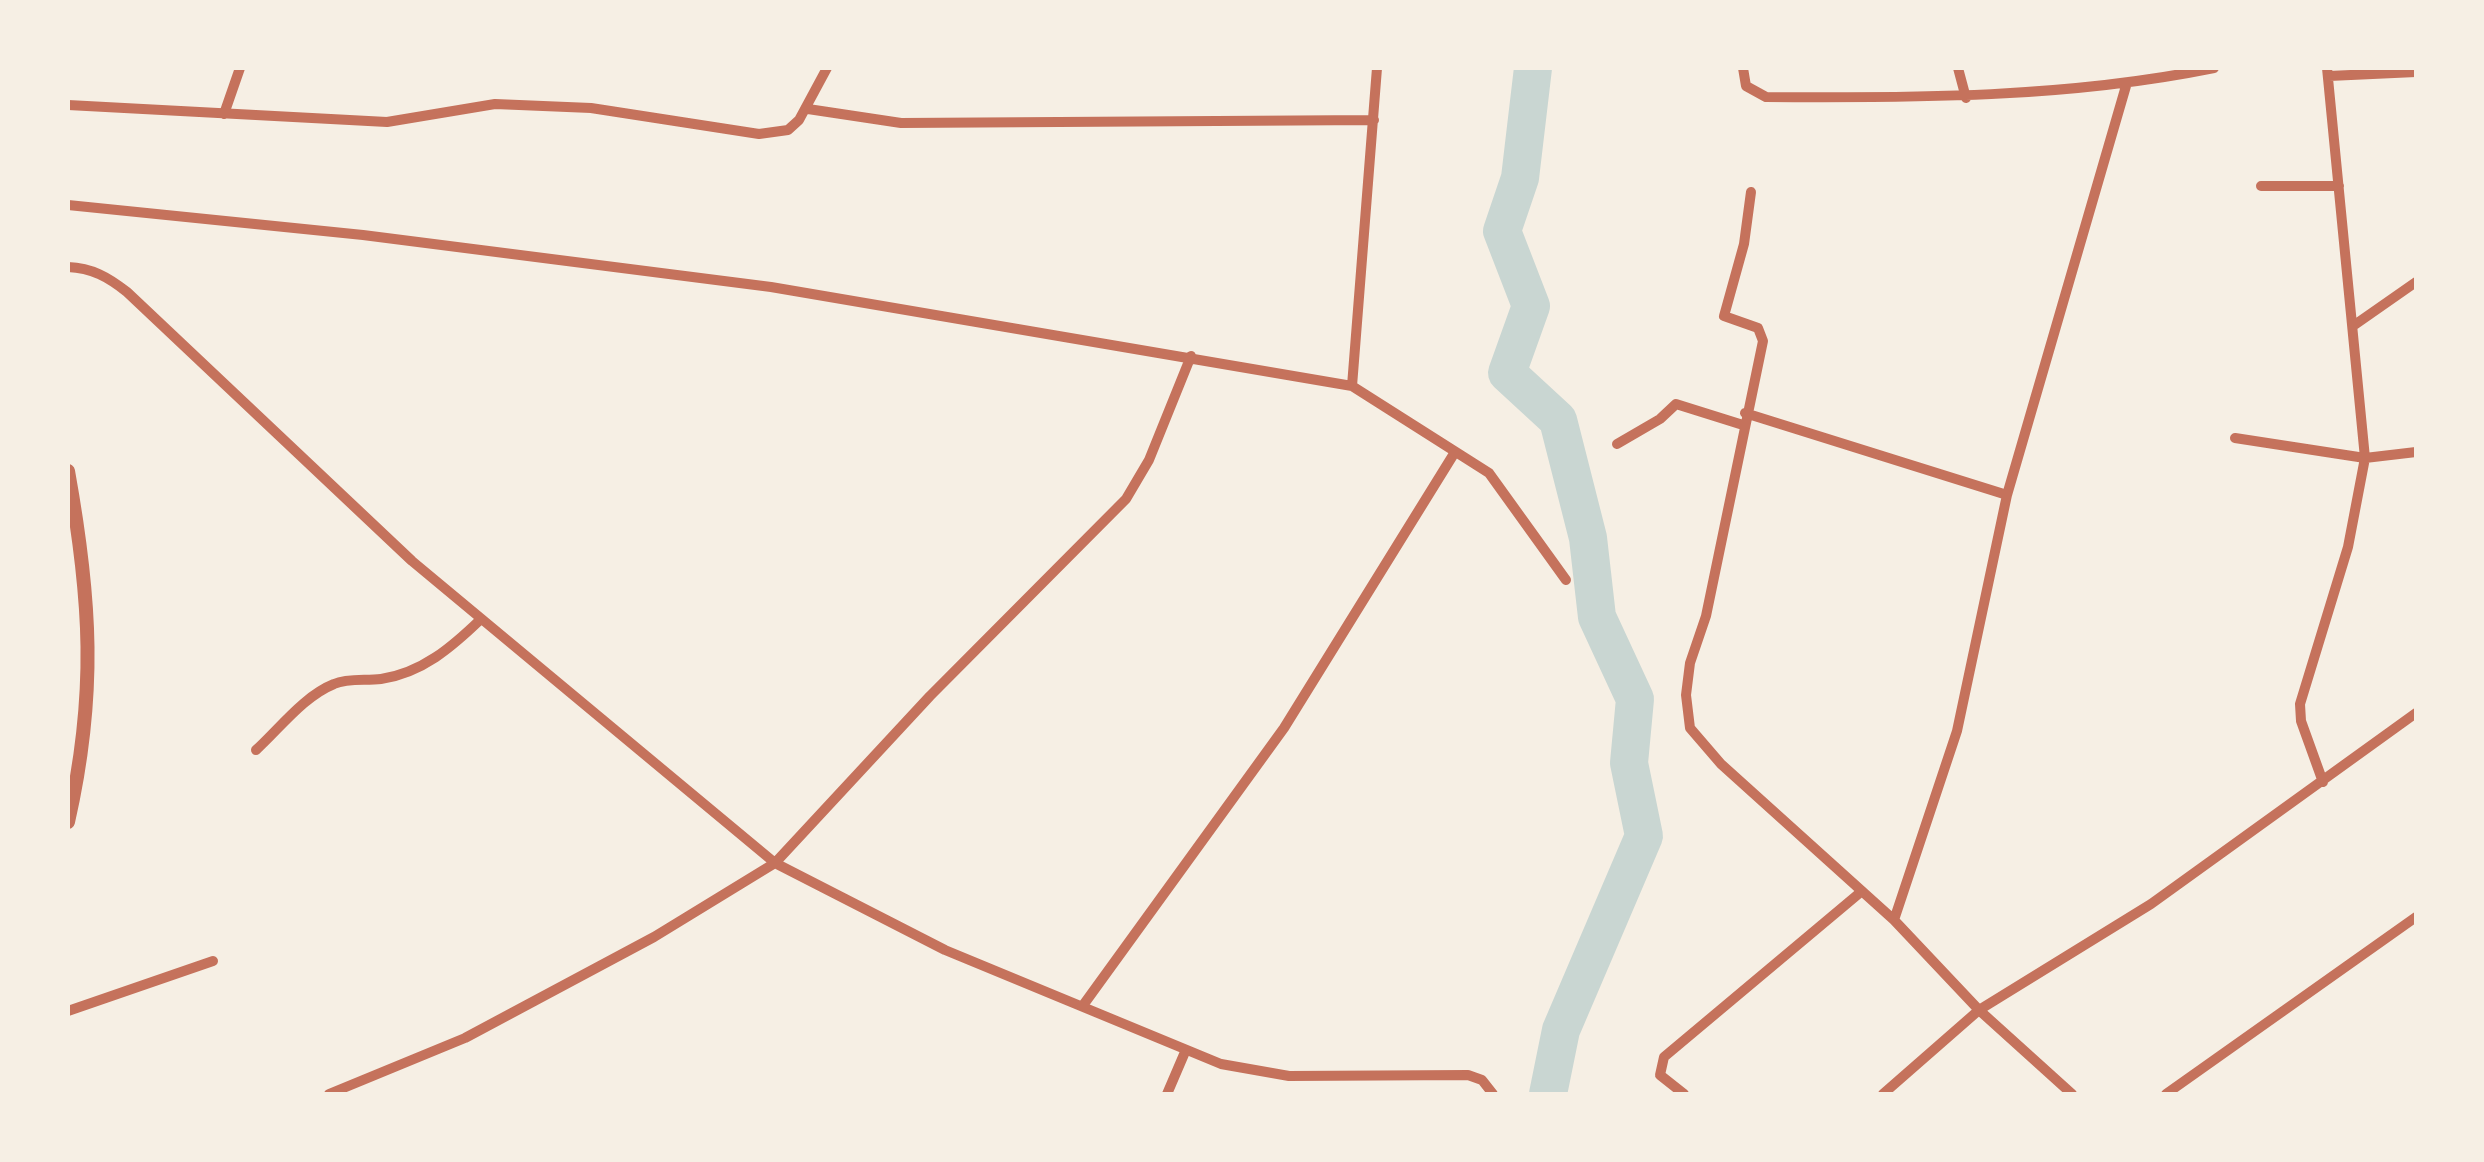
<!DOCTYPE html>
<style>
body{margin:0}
#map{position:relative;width:2484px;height:1162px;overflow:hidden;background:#f6efe4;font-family:Spectral,serif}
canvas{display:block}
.frame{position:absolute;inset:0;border:70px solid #f6efe4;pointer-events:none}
</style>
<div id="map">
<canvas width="2484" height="1162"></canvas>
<div class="frame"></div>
</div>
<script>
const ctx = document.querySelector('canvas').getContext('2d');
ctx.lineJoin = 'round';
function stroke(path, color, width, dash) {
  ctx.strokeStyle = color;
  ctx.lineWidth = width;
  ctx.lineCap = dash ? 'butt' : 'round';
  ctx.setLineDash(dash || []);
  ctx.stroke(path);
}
stroke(new Path2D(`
 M 1533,68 L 1520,178 L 1502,231 L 1531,306 L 1507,373 L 1558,420 L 1588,538 L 1597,617 L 1635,699 L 1629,763 L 1644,836 L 1561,1030 L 1548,1094`), '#c9d6d2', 38);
stroke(new Path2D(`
 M 1743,68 L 1746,86 L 1766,97 C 1917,98 2066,98 2214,68
 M 1958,68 L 1966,98
 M 2329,76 L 2416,72
 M 68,105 L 387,122 L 495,104 L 591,108 L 759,134 L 788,130 L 799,120 L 827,68
 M 808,109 L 901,123 L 1374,120
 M 224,114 L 240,68
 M 2261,186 L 2339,186
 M 1751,192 L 1744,244 L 1724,316 L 1758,328 L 1763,341 L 1706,616 L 1690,663 L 1686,695 L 1690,728 L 1721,764 L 1894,920 L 1979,1010 L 2072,1094
 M 68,205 L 363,235 L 771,287 L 1352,386 L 1489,473 L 1566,580
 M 68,267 C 92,268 108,277 127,292 L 412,561 L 775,863 L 945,950 L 1221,1064 L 1289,1076 L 1468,1075 L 1482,1080 L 1493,1094
 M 2353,326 L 2416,282
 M 1352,386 L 1377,68
 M 1745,413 L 2007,495
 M 2235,438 L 2365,458 L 2416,452
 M 1617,444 L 1660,419 L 1676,404 L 1743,425
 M 256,750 C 280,728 304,696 334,684 C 348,678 366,681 381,679 C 422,673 452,647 481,619
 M 2323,782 L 2301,721 L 2300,704 L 2348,547 L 2365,458 L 2327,68
 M 1894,920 L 1957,731 L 2007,495 L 2126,86
 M 1084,1004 L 1284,728 L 1455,452
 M 68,1011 L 213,961
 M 329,1094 L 465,1038 L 654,937 L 775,863 L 930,696 L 1126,499 L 1149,460 L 1191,356
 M 1167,1094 L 1185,1052
 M 1684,1094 L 1660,1075 L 1664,1057 L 1862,891
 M 1883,1094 L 1979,1010 L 2151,904 L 2416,713
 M 2166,1094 L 2416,917`), '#c5725c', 10);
stroke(new Path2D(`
 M 68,471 C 91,599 97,694 68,822`), '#c5725c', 14);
</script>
